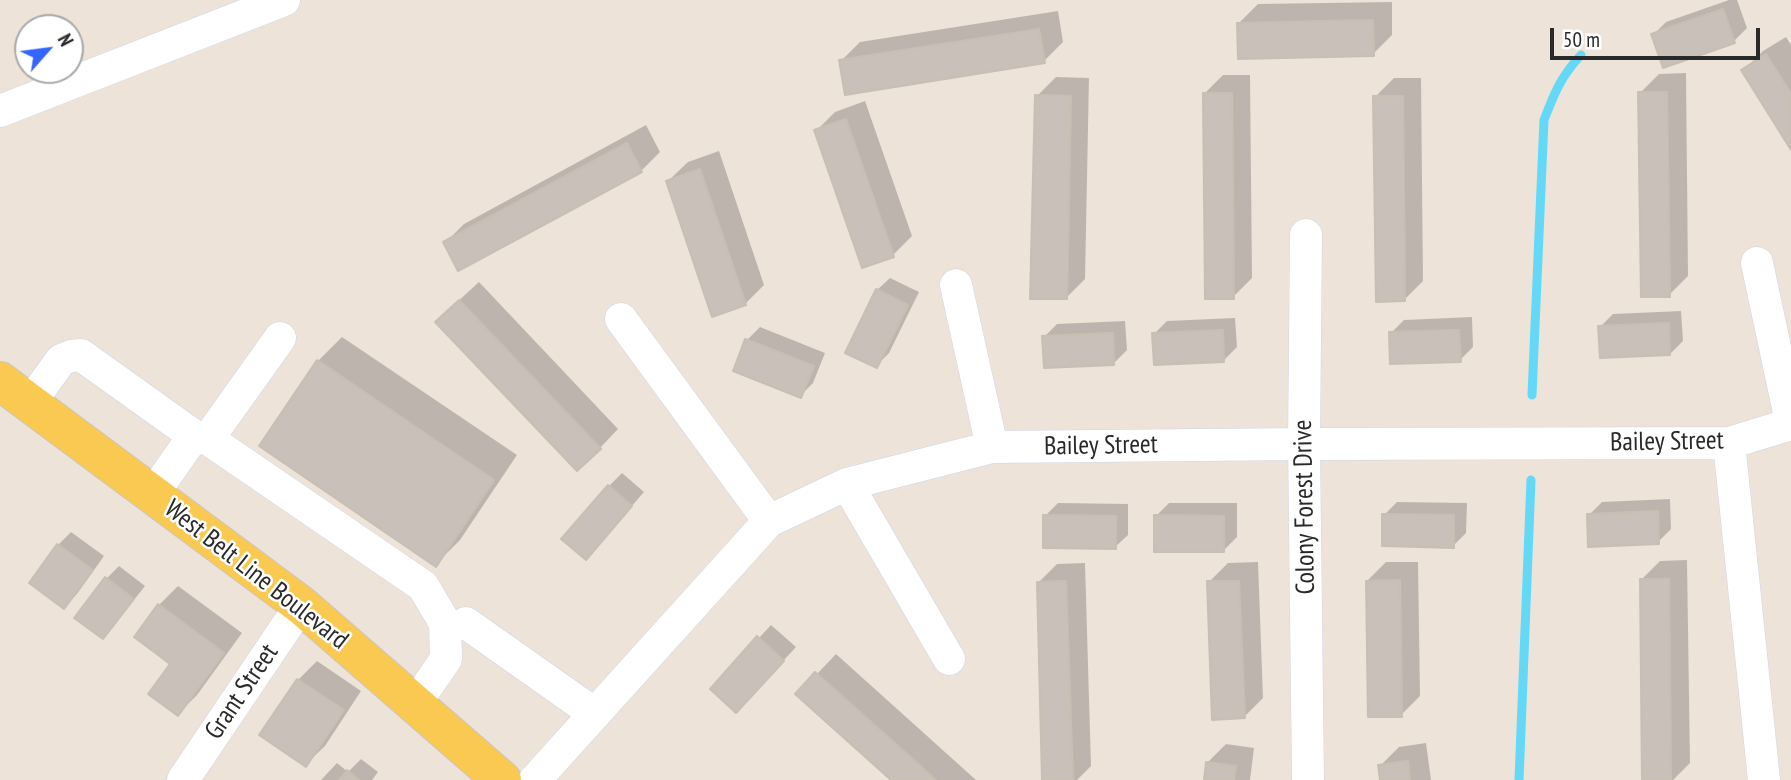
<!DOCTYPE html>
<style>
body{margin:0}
#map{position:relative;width:1791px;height:780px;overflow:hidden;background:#ede3d9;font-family:"PT Sans Narrow",sans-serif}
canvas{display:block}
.north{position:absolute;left:14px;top:14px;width:70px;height:70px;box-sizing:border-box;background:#fff;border:2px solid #a9a9a9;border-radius:50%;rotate:62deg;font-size:19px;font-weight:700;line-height:28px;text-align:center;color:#292929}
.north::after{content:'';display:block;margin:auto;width:24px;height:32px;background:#3465ff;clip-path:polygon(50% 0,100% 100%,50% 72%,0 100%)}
.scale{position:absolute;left:1550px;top:28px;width:210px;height:32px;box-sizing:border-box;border:4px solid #292929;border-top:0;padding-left:9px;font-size:21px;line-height:24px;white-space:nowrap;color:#292929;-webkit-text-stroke:5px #fff;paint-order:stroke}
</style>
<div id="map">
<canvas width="1791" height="780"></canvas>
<div class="north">N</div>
<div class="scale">50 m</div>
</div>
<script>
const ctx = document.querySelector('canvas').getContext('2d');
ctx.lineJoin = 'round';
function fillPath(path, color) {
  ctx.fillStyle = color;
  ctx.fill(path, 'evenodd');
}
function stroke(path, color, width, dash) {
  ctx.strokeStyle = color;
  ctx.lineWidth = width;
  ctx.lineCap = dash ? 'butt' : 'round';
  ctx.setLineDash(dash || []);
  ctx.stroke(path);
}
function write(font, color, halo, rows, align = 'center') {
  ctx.font = font + ' "PT Sans Narrow",sans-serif';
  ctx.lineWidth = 5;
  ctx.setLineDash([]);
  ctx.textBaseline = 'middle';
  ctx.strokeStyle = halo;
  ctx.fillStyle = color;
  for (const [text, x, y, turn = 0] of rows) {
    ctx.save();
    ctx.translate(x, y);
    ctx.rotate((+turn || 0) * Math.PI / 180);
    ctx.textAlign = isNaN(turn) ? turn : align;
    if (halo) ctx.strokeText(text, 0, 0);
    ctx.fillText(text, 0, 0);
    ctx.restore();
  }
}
fillPath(new Path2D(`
 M 1729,0 L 1737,0 L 1747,28 L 1734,41 L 1653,35 L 1666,22 Z
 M 1392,2 L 1392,35 L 1373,54 L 1239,23 L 1258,4 Z
 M 1058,11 L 1063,42 L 1044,61 L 841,61 L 860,42 Z
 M 1786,37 L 1791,45 L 1791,147 L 1744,70 L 1763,51 Z
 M 1686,73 L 1688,276 L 1669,295 L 1640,93 L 1659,74 Z
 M 1223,75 L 1250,75 L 1252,278 L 1233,297 L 1204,94 Z
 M 1056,77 L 1089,78 L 1085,279 L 1066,298 L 1037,96 Z
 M 1394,78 L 1421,78 L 1423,281 L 1404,300 L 1375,97 Z
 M 865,101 L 912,236 L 893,255 L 816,131 L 835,112 Z
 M 646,125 L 660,152 L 641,171 L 459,269 L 445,243 L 464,224 Z
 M 719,151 L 764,285 L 745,304 L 668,181 L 688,162 Z
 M 890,278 L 919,292 L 889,353 L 876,366 L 877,290 Z
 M 479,282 L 618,429 L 600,448 L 456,303 Z
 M 1681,311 L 1683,341 L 1670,354 L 1600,327 L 1613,314 Z
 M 1472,317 L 1473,347 L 1460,360 L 1391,333 L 1404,320 Z
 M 1235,318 L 1237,347 L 1224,360 L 1154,334 L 1167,321 Z
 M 1125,321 L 1127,350 L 1114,363 L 1044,337 L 1057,324 Z
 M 760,327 L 825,353 L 813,383 L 800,396 L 735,370 L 747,340 Z
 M 342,337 L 517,455 L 460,540 L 436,564 L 318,361 Z
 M 622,473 L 644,492 L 598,545 L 609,486 Z
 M 1670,499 L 1671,529 L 1658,542 L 1589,515 L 1602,502 Z
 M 1397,502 L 1467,503 L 1466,533 L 1453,546 L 1384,515 Z
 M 1058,503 L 1128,504 L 1128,535 L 1115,547 L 1045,516 Z
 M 1169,503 L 1237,503 L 1237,537 L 1224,550 L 1156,516 Z
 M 71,532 L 104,556 L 77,594 L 64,607 L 31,583 L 58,545 Z
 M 1687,560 L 1690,763 L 1673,780 L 1644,780 L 1641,580 L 1660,561 Z
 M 1258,562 L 1263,698 L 1244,717 L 1209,582 L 1228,563 Z
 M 1386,562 L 1418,562 L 1420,696 L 1401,715 L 1367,581 Z
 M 1085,563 L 1091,766 L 1077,780 L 1044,780 L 1038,583 L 1057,564 Z
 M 119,566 L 145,586 L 115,624 L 103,637 L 106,579 Z
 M 178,586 L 242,633 L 197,695 L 178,714 L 172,663 L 159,605 Z
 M 771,625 L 796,647 L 749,698 L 712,689 Z
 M 836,654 L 976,780 L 893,780 L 798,694 Z
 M 317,661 L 361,691 L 325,746 L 306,764 L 298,680 Z
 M 1426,743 L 1431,780 L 1382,780 L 1380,766 L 1399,747 Z
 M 1226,744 L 1254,748 L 1250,780 L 1205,780 L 1207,763 Z
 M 361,759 L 378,772 L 372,780 L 321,780 L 337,763 L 348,772 Z`), '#0003');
stroke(new Path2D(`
 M 1532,395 L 1544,120 C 1554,94 1561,76 1581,55
 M 1519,780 L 1531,480`), '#64d8f7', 9);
const building = new Path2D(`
 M 1723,9 L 1735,43 L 1663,68 L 1651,34 Z
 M 1373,20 L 1374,56 L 1238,59 L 1237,23 Z
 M 1039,29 L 1045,63 L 845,95 L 839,60 Z
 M 1766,54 L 1791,94 L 1791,150 L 1741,70 Z
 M 1638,92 L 1667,92 L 1670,297 L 1641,297 Z
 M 1203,93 L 1232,93 L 1234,299 L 1205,299 Z
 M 1035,95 L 1071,96 L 1067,299 L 1030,299 Z
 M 1373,96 L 1403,96 L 1405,301 L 1376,302 Z
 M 846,119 L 894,257 L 862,268 L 814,130 Z
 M 627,143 L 642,172 L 458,271 L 443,242 Z
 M 700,169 L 746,305 L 712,317 L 666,181 Z
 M 876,289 L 908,305 L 877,368 L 845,353 Z
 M 459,300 L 601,449 L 577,471 L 435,322 Z
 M 1669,323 L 1670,355 L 1600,358 L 1598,326 Z
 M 1223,330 L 1224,362 L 1154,365 L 1152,333 Z
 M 1459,330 L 1461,362 L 1390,364 L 1389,332 Z
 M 1113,333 L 1114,365 L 1044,368 L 1042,336 Z
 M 745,339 L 814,366 L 801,398 L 733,371 Z
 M 317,360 L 494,480 L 436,567 L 259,446 Z
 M 608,485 L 632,506 L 586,560 L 561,539 Z
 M 1658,511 L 1659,544 L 1588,547 L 1587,514 Z
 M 1382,514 L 1454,515 L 1454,548 L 1382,546 Z
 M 1043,515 L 1116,516 L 1116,549 L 1043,548 Z
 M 1154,515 L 1224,516 L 1224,552 L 1154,552 Z
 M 57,544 L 93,570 L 64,609 L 29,583 Z
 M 105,577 L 134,599 L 103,639 L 74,618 Z
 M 1640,579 L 1669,579 L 1671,780 L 1642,780 Z
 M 1400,580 L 1402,717 L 1368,717 L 1366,581 Z
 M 1066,581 L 1073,780 L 1042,780 L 1037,582 Z
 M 1207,581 L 1239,581 L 1245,718 L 1212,720 Z
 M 158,604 L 224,653 L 178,716 L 148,694 L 170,664 L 134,637 Z
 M 757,636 L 784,661 L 736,713 L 710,689 Z
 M 815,672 L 936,780 L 891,780 L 795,694 Z
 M 297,679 L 344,710 L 306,767 L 259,735 Z
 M 1408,761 L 1410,780 L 1380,780 L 1378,765 Z
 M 1206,762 L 1236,766 L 1234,780 L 1204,780 Z
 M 347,770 L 359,780 L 339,780 Z`);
fillPath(building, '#c8c0b9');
stroke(building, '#c8bfb3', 2);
const minor = new Path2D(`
 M 0,111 L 284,0
 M 1306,235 L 1304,444 L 1308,780
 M 1757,263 L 1791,422
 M 956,285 L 992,447
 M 621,319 L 769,521
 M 30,403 L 61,360 L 71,356 L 81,355 L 197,438
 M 208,439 L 280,338
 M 1729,443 L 1764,780
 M 847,484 L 949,659
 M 153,494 L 188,444 L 197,438 L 208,439 L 423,586 L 445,623 L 446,659 L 415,704
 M 466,623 L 595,714
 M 183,780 L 301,605
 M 535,780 L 769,521 L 847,484 L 992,447 L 1304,444 L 1729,443 L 1791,424`);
const major = new Path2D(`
 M 0,381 L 301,605 L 502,780`);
stroke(minor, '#cfd4e3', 33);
stroke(major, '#c7c7c7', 40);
stroke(minor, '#fff', 32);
stroke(major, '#fac951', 38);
write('26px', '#292929', '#fff', [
 ["Bailey Street",1667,442,-1],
 ["Bailey Street",1101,446,-1],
 ["Colony Forest Drive",1305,507,-91],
 ["West Belt Line Boulevard",256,575,38],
 ["Grant Street",242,692,-56]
]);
</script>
